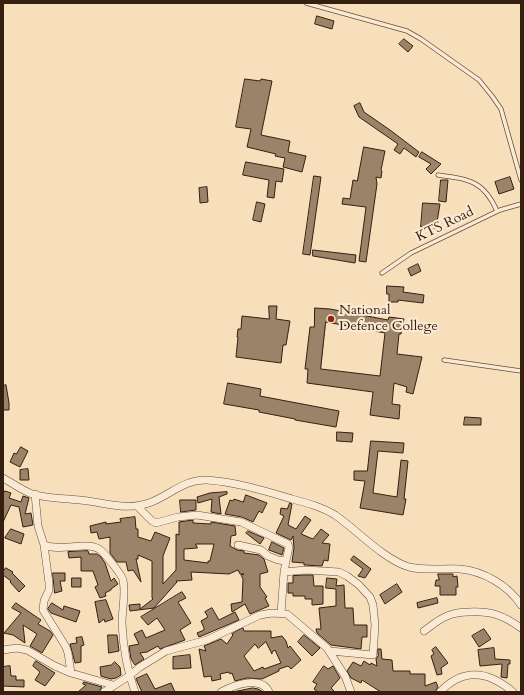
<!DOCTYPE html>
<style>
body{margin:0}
#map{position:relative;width:524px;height:695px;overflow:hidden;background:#f8dfbb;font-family:Cardo,serif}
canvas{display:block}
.frame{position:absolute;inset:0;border:4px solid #351f11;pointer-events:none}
</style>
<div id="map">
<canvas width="524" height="695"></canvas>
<div class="frame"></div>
</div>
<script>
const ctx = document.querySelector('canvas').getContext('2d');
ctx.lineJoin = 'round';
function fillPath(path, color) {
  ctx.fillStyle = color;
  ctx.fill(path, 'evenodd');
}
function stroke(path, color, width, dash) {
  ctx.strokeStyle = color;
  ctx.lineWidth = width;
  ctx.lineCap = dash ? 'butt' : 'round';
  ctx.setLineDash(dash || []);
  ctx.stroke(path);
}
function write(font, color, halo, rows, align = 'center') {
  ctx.font = font + ' Cardo,serif';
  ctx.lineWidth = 4;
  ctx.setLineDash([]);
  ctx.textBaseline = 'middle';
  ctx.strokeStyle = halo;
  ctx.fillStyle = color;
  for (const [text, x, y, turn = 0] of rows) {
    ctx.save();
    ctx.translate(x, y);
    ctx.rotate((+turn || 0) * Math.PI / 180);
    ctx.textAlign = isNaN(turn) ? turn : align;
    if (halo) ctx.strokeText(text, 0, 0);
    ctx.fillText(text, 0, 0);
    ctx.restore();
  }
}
const building = new Path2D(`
 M 317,16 L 334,21 L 332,29 L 315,24 Z
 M 404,39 L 413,46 L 408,52 L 399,44 Z
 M 245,79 L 260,81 L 261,79 L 272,81 L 261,135 L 290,141 L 288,152 L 306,156 L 302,172 L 283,167 L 285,158 L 275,156 L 276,154 L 247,147 L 251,129 L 236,127 Z
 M 360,103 L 364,112 L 390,130 L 419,152 L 416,157 L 404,148 L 400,154 L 394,150 L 398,144 L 359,117 L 354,106 Z
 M 364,147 L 385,151 L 381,170 L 382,171 L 381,178 L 376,177 L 377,184 L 366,262 L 359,261 L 366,207 L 342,204 L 343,198 L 350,199 L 353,180 L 357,181 Z
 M 422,152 L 441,164 L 431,174 L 426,169 L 431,164 L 419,157 Z
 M 246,162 L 284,169 L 282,182 L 276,181 L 274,198 L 267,197 L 269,180 L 243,175 Z
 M 314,176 L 321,177 L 310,255 L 303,254 Z
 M 510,177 L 514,189 L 499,194 L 495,182 Z
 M 441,180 L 448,180 L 446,202 L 439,201 Z
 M 207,187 L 208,202 L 200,203 L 199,188 Z
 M 257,202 L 265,204 L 261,222 L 253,220 Z
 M 423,203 L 440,204 L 436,228 L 421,227 Z
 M 313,250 L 356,255 L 355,263 L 313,256 Z
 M 418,264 L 421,271 L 411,276 L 408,269 Z
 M 387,286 L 404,287 L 403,292 L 424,295 L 423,303 L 398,300 L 398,302 L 389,302 L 389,294 L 387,294 Z
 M 269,306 L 277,306 L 276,319 L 290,321 L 286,345 L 283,345 L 281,363 L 236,357 L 238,337 L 237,337 L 238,329 L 241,329 L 242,316 L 269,319 Z
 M 315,308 L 330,309 L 388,320 L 389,317 L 404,319 L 401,334 L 399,334 L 397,354 L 422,357 L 413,394 L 406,392 L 407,387 L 394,383 L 392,404 L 400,405 L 399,419 L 370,415 L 373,392 L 307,383 L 308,369 L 305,369 L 310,327 L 314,327 ZM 326,322 L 385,333 L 380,376 L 321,369 Z
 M 228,383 L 261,389 L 260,396 L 339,411 L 336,427 L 295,420 L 295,419 L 259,412 L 259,410 L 224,404 Z
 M 6,385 L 9,403 L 9,410 L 3,410 L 3,386 Z
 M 465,417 L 481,418 L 481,425 L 464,425 Z
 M 337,432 L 353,433 L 352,442 L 337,441 Z
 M 371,441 L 404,443 L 403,453 L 378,451 L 373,493 L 397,497 L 401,460 L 408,461 L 404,499 L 406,499 L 403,515 L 360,508 L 365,481 L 354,480 L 354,471 L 367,471 Z
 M 21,447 L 28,451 L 20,467 L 10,462 L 14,453 L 16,454 Z
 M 28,469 L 29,480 L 20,480 L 20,470 Z
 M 5,491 L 11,493 L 9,498 L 21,502 L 23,496 L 29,498 L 25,514 L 31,513 L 33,525 L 23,527 L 19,507 L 11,505 L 3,522 L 3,495 Z
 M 227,492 L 227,494 L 219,497 L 221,514 L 211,512 L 212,499 L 198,503 L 197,497 L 210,493 Z
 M 246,495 L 267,503 L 262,513 L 259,511 L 253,522 L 242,517 L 225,514 L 230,500 L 233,501 L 234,499 L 243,502 Z
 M 180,500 L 196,500 L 196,510 L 181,512 Z
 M 290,503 L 292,504 L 288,525 L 296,529 L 305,516 L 311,520 L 301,534 L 313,539 L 321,529 L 329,535 L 322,543 L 330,544 L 328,561 L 324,560 L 322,566 L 304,565 L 304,563 L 292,562 L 294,548 L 293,536 L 291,540 L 276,533 L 284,516 L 280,514 L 281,508 L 287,509 Z
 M 135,517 L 136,529 L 138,529 L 138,537 L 151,541 L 155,532 L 170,538 L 163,556 L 163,584 L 176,570 L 176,534 L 179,535 L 179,522 L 193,520 L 193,523 L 211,524 L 211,522 L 235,526 L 236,535 L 231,536 L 230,546 L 237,550 L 244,551 L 244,553 L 259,555 L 264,559 L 268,572 L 260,574 L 260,587 L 267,597 L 265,598 L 269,606 L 250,614 L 245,604 L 232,612 L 231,604 L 242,602 L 243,579 L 241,575 L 244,574 L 240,574 L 238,570 L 229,574 L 191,572 L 192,580 L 176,581 L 177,582 L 154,608 L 130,611 L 129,605 L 140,604 L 140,609 L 153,599 L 152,598 L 152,561 L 138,555 L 138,559 L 136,559 L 141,582 L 133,570 L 128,571 L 126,562 L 117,562 L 110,553 L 110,537 L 99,539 L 97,532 L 91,533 L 90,526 L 106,522 L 106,524 L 121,522 L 120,519 ZM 196,544 L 214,544 L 210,561 L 208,561 L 208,563 L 184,560 L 184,549 L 197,548 Z
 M 11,529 L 24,534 L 21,544 L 5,538 Z
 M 248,531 L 264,538 L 260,544 L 246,533 Z
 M 272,542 L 284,548 L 282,555 L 269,550 Z
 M 88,551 L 89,554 L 97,554 L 101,557 L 105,563 L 111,581 L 114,578 L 118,584 L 111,589 L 111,590 L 105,593 L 106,596 L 100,598 L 95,587 L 98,585 L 93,571 L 81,571 L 81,557 L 69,558 L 68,552 Z
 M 354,556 L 371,569 L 365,578 L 358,576 L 363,569 L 351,560 Z
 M 6,568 L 13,572 L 12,573 L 25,586 L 19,592 L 10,582 L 11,581 L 3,575 L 3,572 Z
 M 53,573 L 65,573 L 65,581 L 60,581 L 62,591 L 55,593 Z
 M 438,574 L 453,574 L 453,577 L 457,576 L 458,587 L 456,587 L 456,595 L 440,595 L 440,586 L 435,586 L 436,580 L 439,580 Z
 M 306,575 L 313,575 L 314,586 L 323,586 L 323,604 L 312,605 L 312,599 L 305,599 L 305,596 L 293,596 L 293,593 L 288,593 L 288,583 L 293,583 L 293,576 Z
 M 72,578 L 81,578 L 81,587 L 72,587 Z
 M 327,578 L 337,579 L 336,586 L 344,585 L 345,608 L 353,608 L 354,625 L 367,625 L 367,637 L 362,637 L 361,649 L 331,645 L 317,633 L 316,629 L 321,629 L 319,608 L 336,606 L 336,589 L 326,588 Z
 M 397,584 L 402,592 L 385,604 L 380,595 Z
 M 182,592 L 186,598 L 178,602 L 191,623 L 180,630 L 185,640 L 160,649 L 158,646 L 147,652 L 140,653 L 144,659 L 135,665 L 131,659 L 129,646 L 139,644 L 134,634 L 142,630 L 146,638 L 165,630 L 157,618 L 148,625 L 141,617 Z
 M 437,598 L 438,603 L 418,608 L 417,603 Z
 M 106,600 L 113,619 L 105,622 L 104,619 L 99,623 L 95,602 Z
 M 16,603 L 41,620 L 38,624 L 50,631 L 53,635 L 42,653 L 30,646 L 37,634 L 23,625 L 25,643 L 13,635 L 4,633 L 21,613 L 12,608 Z
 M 52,603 L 63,610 L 64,606 L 80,611 L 76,622 L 51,613 L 48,609 Z
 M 212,608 L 219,620 L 235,612 L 239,620 L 199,637 L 197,633 L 204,630 L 204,628 L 201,621 L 208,617 L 205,612 Z
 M 243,628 L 244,631 L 271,631 L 271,638 L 282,636 L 286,641 L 288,648 L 290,646 L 301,660 L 291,669 L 288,666 L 279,669 L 279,671 L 262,679 L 247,678 L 235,681 L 232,673 L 230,674 L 229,672 L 220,674 L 221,679 L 212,681 L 211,676 L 204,677 L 199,649 L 206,651 L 204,646 L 221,639 L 227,644 L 233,635 L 232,634 ZM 266,642 L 272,654 L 272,652 L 275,650 L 281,663 L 264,669 L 263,667 L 254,671 L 244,656 L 255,644 L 258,648 Z
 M 484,629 L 491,639 L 479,647 L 472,636 Z
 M 108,635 L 117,635 L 119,651 L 109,653 Z
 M 304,635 L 320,648 L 312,656 L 298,642 Z
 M 82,637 L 84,645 L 81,646 L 81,662 L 75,663 L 70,644 L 77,643 L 76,638 Z
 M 436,647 L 448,663 L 441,668 L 442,674 L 437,675 L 431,656 L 434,654 L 432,650 Z
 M 494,648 L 495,659 L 510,660 L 510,664 L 508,664 L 507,678 L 501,677 L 502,664 L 480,666 L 478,650 Z
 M 378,649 L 381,649 L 382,659 L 392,660 L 393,671 L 410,671 L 410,674 L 425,674 L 425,686 L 436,682 L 438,687 L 435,692 L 381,692 L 362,680 L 361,683 L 351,678 L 347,671 L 353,662 L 361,666 L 364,661 L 370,665 L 371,663 L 377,666 L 376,659 L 378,656 Z
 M 190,655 L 191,668 L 173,669 L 173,657 Z
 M 36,661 L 55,673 L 45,686 L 35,680 L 40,672 L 33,666 Z
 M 115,662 L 120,667 L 121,675 L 116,678 L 111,679 L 101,676 L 100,667 L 111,665 Z
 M 10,666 L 11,676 L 16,676 L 16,680 L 24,680 L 24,687 L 3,686 L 3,667 Z
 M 324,666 L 328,669 L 333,666 L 340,678 L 331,688 L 335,692 L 318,692 L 314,689 L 317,684 L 313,682 Z
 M 147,674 L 155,689 L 171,683 L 175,692 L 142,692 L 136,679 Z
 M 84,682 L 102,687 L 99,692 L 78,692 L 86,685 L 83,684 Z
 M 253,688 L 258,689 L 263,692 L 233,692 Z`);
fillPath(building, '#9a8369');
stroke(building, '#351f11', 1);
const lane = new Path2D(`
 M 306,3 L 407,31 L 421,39 L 479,80 L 492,96 L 501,109 L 521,180
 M 438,175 C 469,179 484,181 497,211
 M 382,273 L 411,253 L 500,210 L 521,204
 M 444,360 L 521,371`);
const street = new Path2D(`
 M 3,478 C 12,483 22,490 32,494 C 49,499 63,498 80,500 C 103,502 125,511 149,503 C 169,496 184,479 207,480 C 236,482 265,491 292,499 C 307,503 322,507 335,515 C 357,530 383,559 409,567 C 425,571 443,568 460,569 C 483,571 508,585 521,605
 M 35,494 L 38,526 L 44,545 C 60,552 86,541 99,549 C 103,551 122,575 123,580 C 126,594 122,609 122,623 C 123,646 127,670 135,692
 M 137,506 L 152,521 L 156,523 L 178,517 L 197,515 L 241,522 L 288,544 L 289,547 L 286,561
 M 44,545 L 49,583 L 49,590 L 44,601 L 43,610 L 66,647 L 68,653 L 71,673
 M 238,545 L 261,550 L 268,556 L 278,560 L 286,561 L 284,572 L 281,613
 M 284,572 L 306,570 L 339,572 L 347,576 L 359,585 L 370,597 L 373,605 L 375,625 L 373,655 L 330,651
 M 424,631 C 431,626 439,619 447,616 C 454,613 462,612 469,612 C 491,611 503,615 521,628
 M 3,650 L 17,648 L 27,650 L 55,666 L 71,673 L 113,685
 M 104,692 L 129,676 L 140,667 L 166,651 L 207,640 L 260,615 L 272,613 L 287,614 L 327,648 L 345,676 L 351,692
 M 221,692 C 234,685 261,675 269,692
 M 440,692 C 464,667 488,671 513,692`);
stroke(lane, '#664f3c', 5);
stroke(street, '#664f3c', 8);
stroke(lane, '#faead3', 3.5);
stroke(street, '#faead3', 7);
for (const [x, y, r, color] of [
 [331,319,4,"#8f2418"]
]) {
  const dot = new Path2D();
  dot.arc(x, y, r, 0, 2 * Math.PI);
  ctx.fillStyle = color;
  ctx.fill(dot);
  stroke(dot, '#faead3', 1.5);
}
write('14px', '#351f11', '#faead3', [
 ["KTS Road",445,225,-26]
]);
write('14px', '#351f11', '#faead3', [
 ["National",339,311],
 ["Defence College",339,327]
], 'left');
</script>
